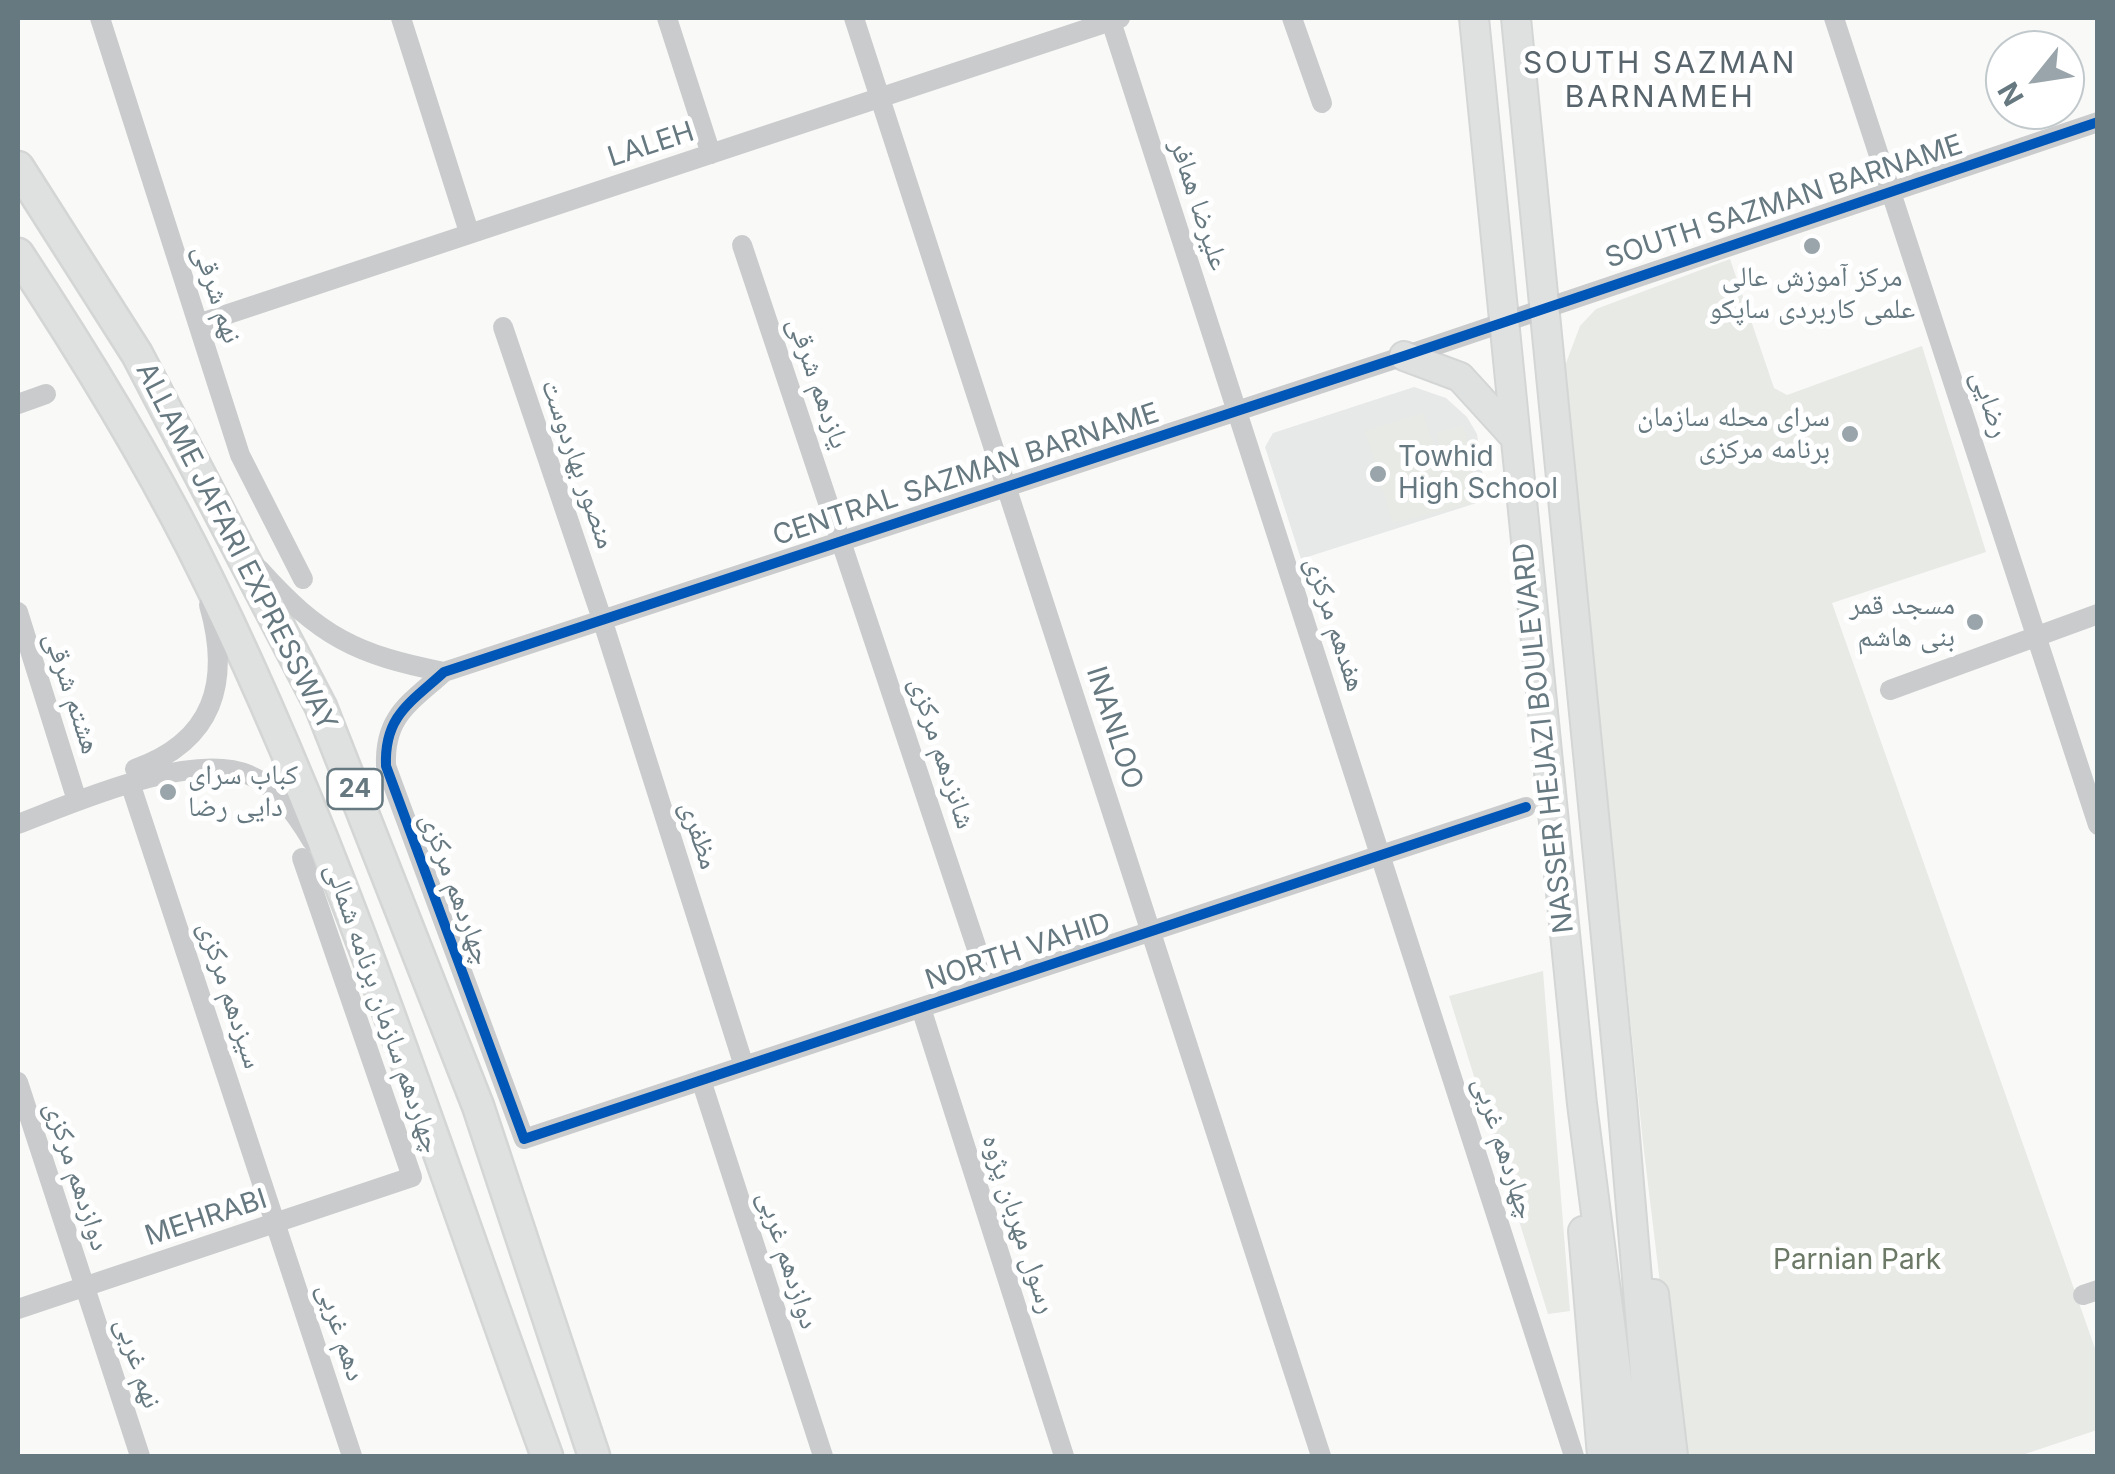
<!DOCTYPE html>
<meta charset="utf-8">
<style>
body{margin:0}
#map{position:relative;width:2115px;height:1474px;overflow:hidden;background:#f9f9f8;font-family:Inter,sans-serif}
canvas{display:block}
.frame{position:absolute;inset:0;border:20px solid #667880;pointer-events:none}
.north{position:absolute;left:1985px;top:30px;width:100px;height:100px;box-sizing:border-box;background:#fff;border:2px solid #c2c9cc;border-radius:50%;rotate:240deg;font-size:28px;font-weight:700;line-height:40px;text-align:center;color:#667880}
.north::after{content:'';display:block;margin:auto;width:35px;height:45px;background:#99a5aa;clip-path:polygon(50% 0,100% 100%,50% 72%,0 100%)}
</style>
<div id="map">
<canvas width="2115" height="1474"></canvas>
<div class="frame"></div>
<div class="north">N</div>
</div>
<script>
const ctx = document.querySelector('canvas').getContext('2d');
ctx.lineJoin = 'round';
function fillPath(path, color) {
  ctx.fillStyle = color;
  ctx.fill(path, 'evenodd');
}
function stroke(path, color, width, dash) {
  ctx.strokeStyle = color;
  ctx.lineWidth = width;
  ctx.lineCap = dash ? 'butt' : 'round';
  ctx.setLineDash(dash || []);
  ctx.stroke(path);
}
function write(font, color, halo, rows, align = 'center') {
  ctx.font = font + ' Inter,"Noto Naskh Arabic",sans-serif';
  ctx.lineWidth = 10;
  ctx.setLineDash([]);
  ctx.textBaseline = 'middle';
  ctx.strokeStyle = halo;
  ctx.fillStyle = color;
  for (const [text, x, y, turn = 0] of rows) {
    ctx.save();
    ctx.translate(x, y);
    ctx.rotate((+turn || 0) * Math.PI / 180);
    ctx.textAlign = isNaN(turn) ? turn : align;
    if (halo) ctx.strokeText(text, 0, 0);
    ctx.fillText(text, 0, 0);
    ctx.restore();
  }
}
fillPath(new Path2D(`
 M 1414,387 L 1446,398 L 1467,417 L 1477,434 L 1486,500 L 1301,559 L 1265,447 L 1273,433 Z`), '#e7e9e8');
fillPath(new Path2D(`
 M 1730,259 L 1774,388 L 1787,395 L 1922,346 L 1986,552 L 1832,603 L 2097,1354 L 2097,1430 L 2019,1456 L 1681,1456 L 1643,1143 L 1563,371 L 1580,326 L 1596,309 Z
 M 1423,413 L 1451,501 L 1437,432 L 1464,426 L 1480,502 L 1393,523 L 1365,431 Z
 M 1543,971 L 1570,1311 L 1548,1314 L 1449,996 Z`), '#e8eae6');
const major = new Path2D(`
 M 1474,18 L 1582,1104 L 1627,1456
 M 1516,18 L 1622,1101 L 1652,1456
 M 1404,356 L 1460,377 L 1512,434
 M 1583,1231 L 1602,1456
 M 1654,1294 L 1673,1456`);
const highway = new Path2D(`
 M 18,167 L 137,354 L 321,707 L 478,1106 L 594,1456
 M 18,254 C 80,348 140,445 192,547 C 339,838 435,1151 547,1456`);
stroke(major, '#d4d5d5', 32);
stroke(highway, '#d4d5d5', 35);
stroke(new Path2D(`
 M 100,18 L 240,455 L 303,579
 M 401,18 L 469,232
 M 667,18 L 711,154
 M 854,18 L 1321,1456
 M 1110,18 L 1574,1456
 M 1292,18 L 1322,103
 M 1834,18 L 2098,825
 M 742,245 L 989,985
 M 198,324 L 1120,18
 M 503,327 L 602,619 L 744,1066
 M 18,404 L 46,394
 M 259,569 C 319,636 356,655 444,672
 M 18,612 L 74,791
 M 1890,690 L 2098,614
 M 135,769 C 214,741 231,682 209,605
 M 130,783 L 352,1456
 M 1526,807 L 524,1139 L 386,766 C 384,716 410,703 444,672 L 1404,356 L 2098,122
 M 18,824 C 73,803 192,750 249,775 C 276,786 298,817 312,841
 M 921,1008 L 1064,1456
 M 701,1080 L 823,1456
 M 18,1082 L 140,1456
 M 2083,1295 L 2098,1290
 M 18,1309 L 412,1177 L 302,858`), '#cacbcc', 20);
stroke(major, '#dfe0e0', 28);
stroke(highway, '#dfe0e0', 30);
stroke(new Path2D(`
 M 1526,807 L 524,1139 L 386,766 C 384,716 410,703 444,672 L 1404,356 L 2098,122`), '#0057b8', 10);
for (const [x, y, r, color] of [
 [1812,246,10,"#99a5aa"],
 [1850,434,10,"#99a5aa"],
 [1378,474,10,"#99a5aa"],
 [1975,622,10,"#99a5aa"],
 [168,792,10,"#99a5aa"]
]) {
  const dot = new Path2D();
  dot.arc(x, y, r, 0, 2 * Math.PI);
  ctx.fillStyle = color;
  ctx.fill(dot);
  stroke(dot, '#fff', 4);
}
for (const [x, y, w] of [
 [355,789,55]
]) {
  const box = new Path2D();
  box.roundRect(x - w / 2, y - 20, w, 40, 8);
  ctx.fillStyle = '#fff';
  ctx.fill(box);
  stroke(box, '#667880', 2.5);
}
write('bold 25px', '#667880', null, [
 ["24",355,789]
]);
write('28px', '#667880', '#fff', [
 ["LALEH",651,145,-18],
 ["SOUTH SAZMAN BARNAME",1784,202,-18],
 ["علیرضا همافر",1199,205,72],
 ["نهم شرقی",217,294,72],
 ["یازدهم شرقی",818,383,71],
 ["رضایی",1990,404,72],
 ["منصور بهاردوست",578,464,71],
 ["CENTRAL SAZMAN BARNAME",966,475,-18],
 ["ALLAME JAFARI EXPRESSWAY",236,547,63],
 ["هفدهم مرکزی",1335,624,72],
 ["هشتم شرقی",72,693,72],
 ["INANLOO",1114,728,72],
 ["NASSER HEJAZI BOULEVARD",1544,738,-96],
 ["شانزدهم مرکزی",942,753,72],
 ["مظفری",699,835,72],
 ["چهاردهم مرکزی",456,889,70],
 ["NORTH VAHID",1018,952,-18],
 ["سیزدهم مرکزی",230,995,72],
 ["چهاردهم سازمان برنامه شمالی",383,1008,71],
 ["چهاردهم غربی",1504,1148,72],
 ["دوازدهم مرکزی",77,1176,72],
 ["MEHRABI",206,1218,-18],
 ["رسول مهربان پژوه",1019,1224,72],
 ["دوازدهم غربی",788,1260,72],
 ["دهم غربی",341,1332,72],
 ["نهم غربی",138,1363,72]
]);
write('28px', '#667880', '#fff', [
 ["مرکز آموزش عالی",1812,278,"center"],
 ["علمی کاربردی ساپکو",1812,310,"center"],
 ["سرای محله سازمان",1830,418],
 ["برنامه مرکزی",1830,450],
 ["Towhid",1398,458,"left"],
 ["High School",1398,490,"left"],
 ["مسجد قمر",1955,606],
 ["بنی هاشم",1955,638],
 ["کباب سرای",188,776,"left"],
 ["دایی رضا",188,808,"left"]
], 'right');
write('28px', '#6b7966', '#fff', [
 ["Parnian Park",1857,1261]
]);
ctx.letterSpacing = '2.5px';
write('30px', '#58656c', '#fff', [
 ["SOUTH SAZMAN",1660,64],
 ["BARNAMEH",1660,98]
]);
ctx.letterSpacing = '0px';
</script>
